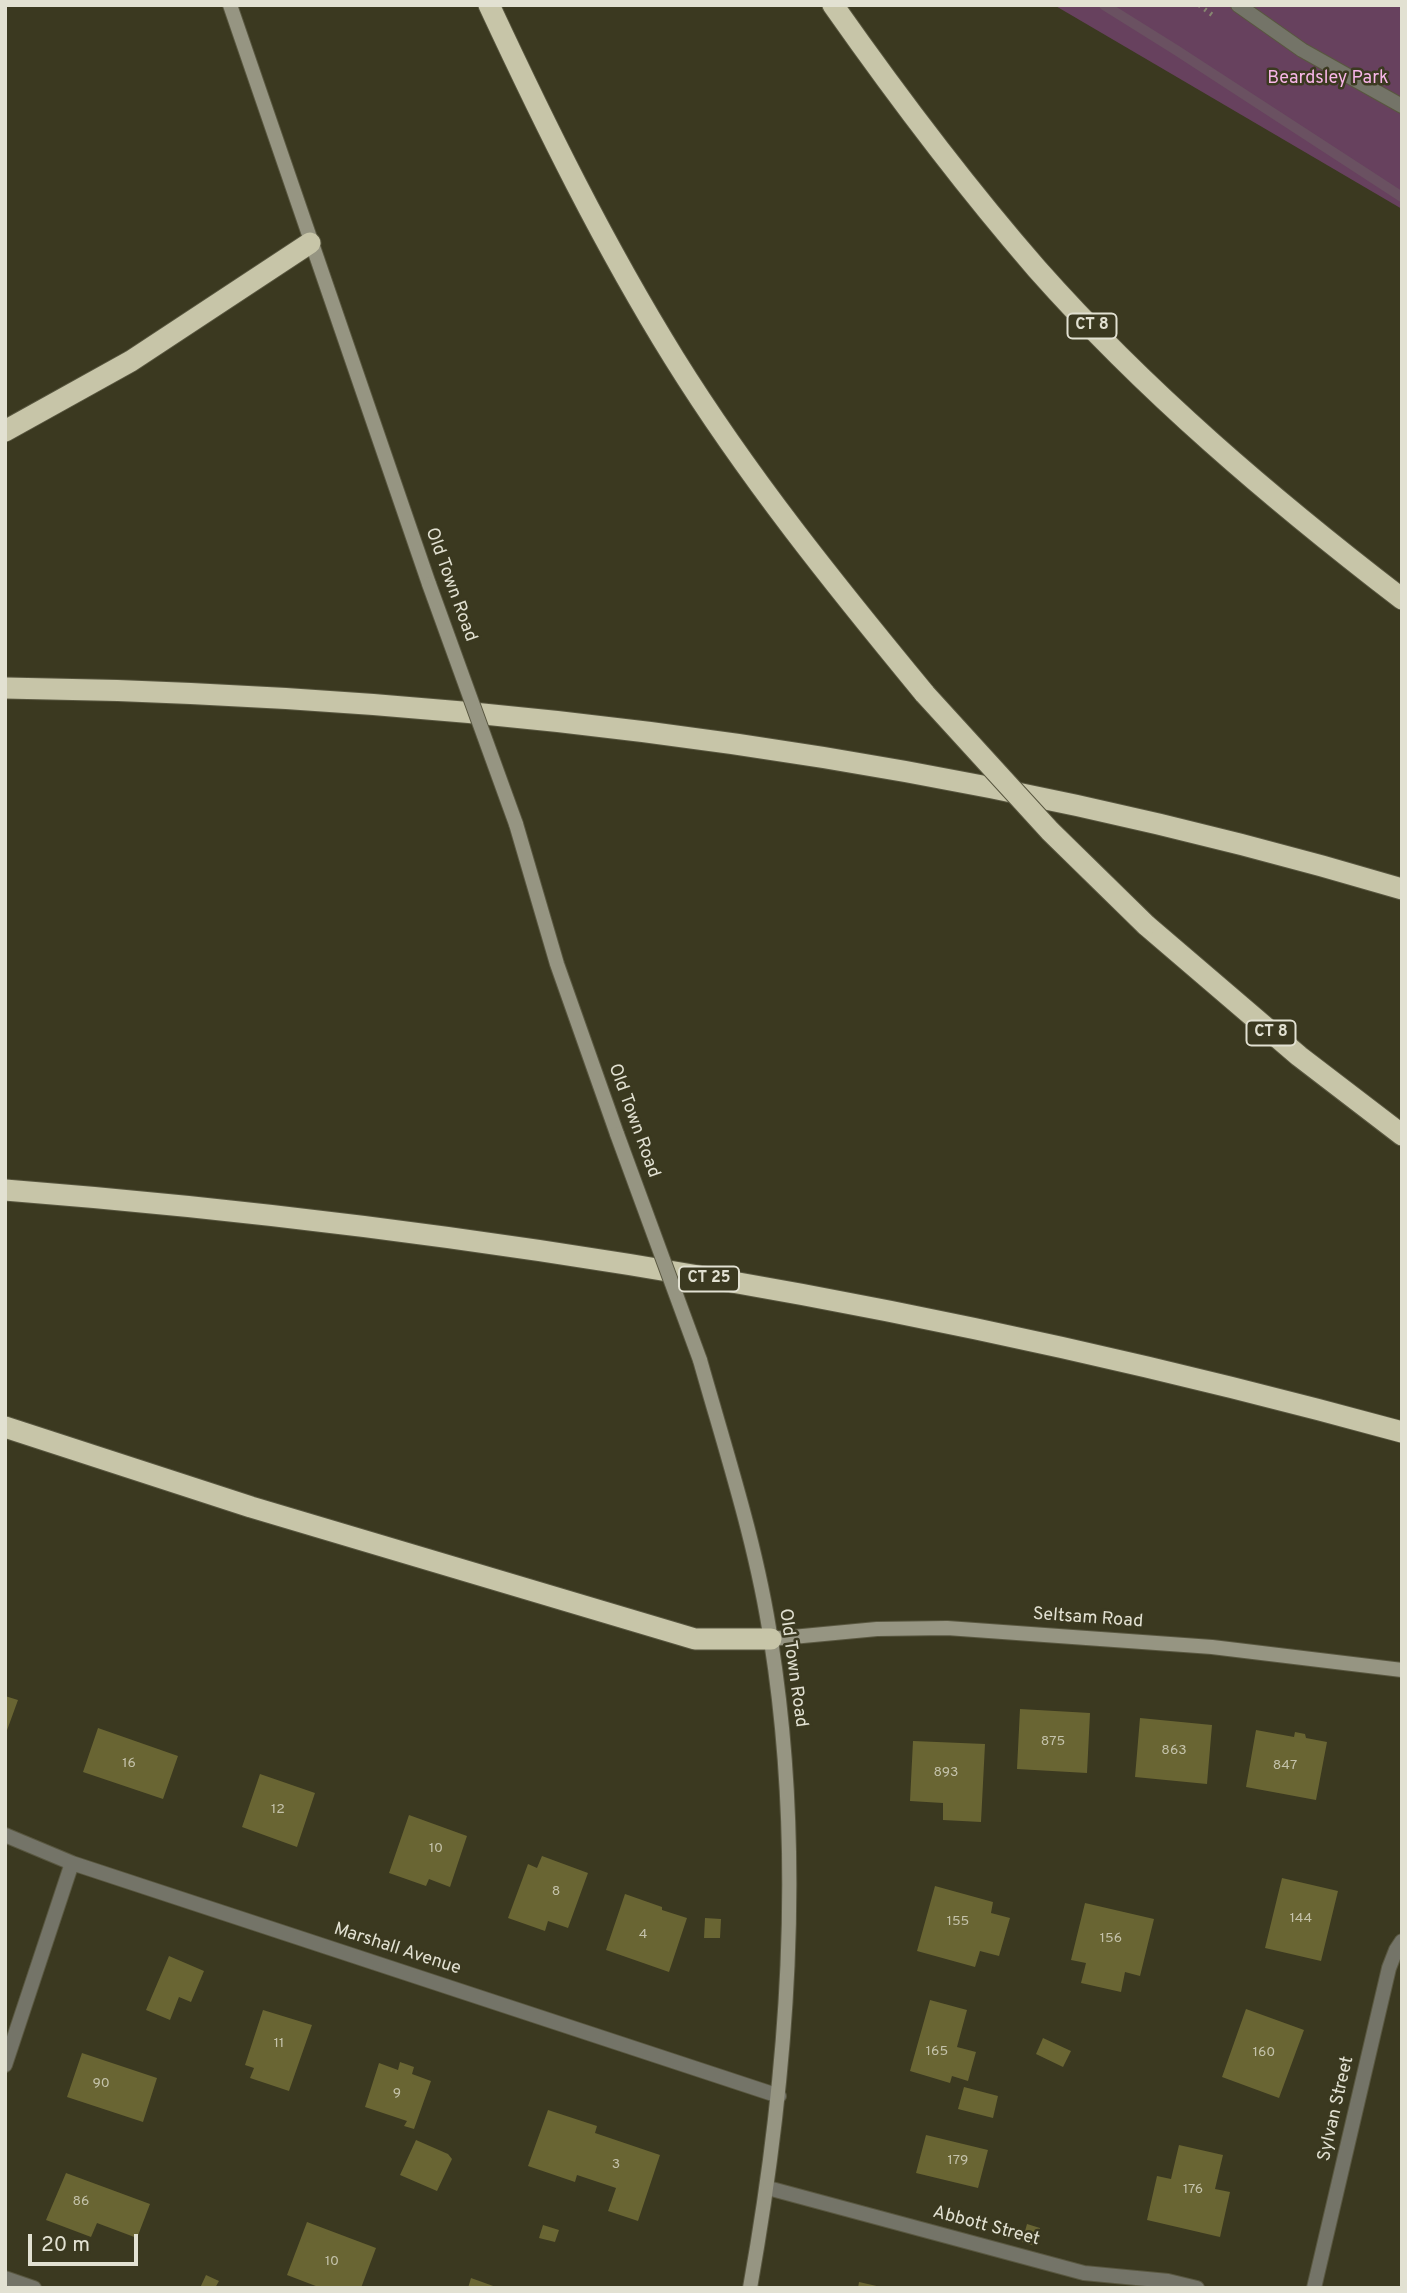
<!DOCTYPE html>
<style>
body{margin:0}
#map{position:relative;width:1407px;height:2293px;overflow:hidden;background:#3b3920;font-family:Overpass,sans-serif}
canvas{display:block}
.frame{position:absolute;inset:0;border:7px solid #e2e1d2;pointer-events:none}
.scale{position:absolute;left:28px;top:2234px;width:110px;height:32px;box-sizing:border-box;border:4px solid #e2e1d2;border-top:0;padding-left:9px;font-size:21px;line-height:24px;white-space:nowrap;color:#e2e1d2;-webkit-text-stroke:5px #3b3920;paint-order:stroke}
</style>
<div id="map">
<canvas width="1407" height="2293"></canvas>
<div class="frame"></div>
<div class="scale">20 m</div>
</div>
<script>
const ctx = document.querySelector('canvas').getContext('2d');
ctx.lineJoin = 'round';
function fillPath(path, color) {
  ctx.fillStyle = color;
  ctx.fill(path, 'evenodd');
}
function stroke(path, color, width, dash) {
  ctx.strokeStyle = color;
  ctx.lineWidth = width;
  ctx.lineCap = dash ? 'butt' : 'round';
  ctx.setLineDash(dash || []);
  ctx.stroke(path);
}
function write(font, color, halo, rows, align = 'center') {
  ctx.font = font + ' Overpass,sans-serif';
  ctx.lineWidth = 5;
  ctx.setLineDash([]);
  ctx.textBaseline = 'middle';
  ctx.strokeStyle = halo;
  ctx.fillStyle = color;
  for (const [text, x, y, turn = 0] of rows) {
    ctx.save();
    ctx.translate(x, y);
    ctx.rotate((+turn || 0) * Math.PI / 180);
    ctx.textAlign = isNaN(turn) ? turn : align;
    if (halo) ctx.strokeText(text, 0, 0);
    ctx.fillText(text, 0, 0);
    ctx.restore();
  }
}
fillPath(new Path2D(`
 M 1054,5 L 1402,5 L 1402,209 Z`), '#67415e');
stroke(new Path2D(`
 M 1104,5 L 1176,50 L 1402,197`), '#6a5161', 10);
fillPath(new Path2D(`
 M 5,1696 L 18,1700 L 6,1733 L 5,1733 Z
 M 1020,1709 L 1090,1713 L 1087,1773 L 1017,1769 Z
 M 1140,1718 L 1212,1725 L 1207,1784 L 1135,1777 Z
 M 98,1728 L 178,1756 L 163,1799 L 83,1772 Z
 M 1256,1730 L 1294,1737 L 1295,1732 L 1305,1734 L 1306,1738 L 1327,1742 L 1316,1800 L 1246,1787 Z
 M 913,1741 L 985,1744 L 981,1822 L 943,1820 L 943,1803 L 910,1801 Z
 M 260,1774 L 315,1793 L 297,1847 L 242,1827 Z
 M 409,1815 L 467,1836 L 450,1887 L 429,1879 L 426,1886 L 389,1873 Z
 M 542,1856 L 588,1873 L 568,1928 L 548,1921 L 545,1931 L 508,1918 L 528,1864 L 537,1868 Z
 M 1282,1878 L 1338,1891 L 1321,1961 L 1265,1948 Z
 M 935,1886 L 993,1902 L 991,1913 L 1010,1918 L 999,1956 L 980,1951 L 975,1967 L 917,1951 Z
 M 625,1894 L 662,1907 L 662,1910 L 687,1918 L 669,1972 L 606,1950 Z
 M 1085,1903 L 1154,1919 L 1140,1976 L 1125,1972 L 1121,1992 L 1081,1983 L 1086,1963 L 1071,1960 Z
 M 705,1918 L 721,1919 L 720,1938 L 704,1938 Z
 M 169,1956 L 204,1971 L 191,2002 L 179,1997 L 170,2020 L 146,2010 Z
 M 930,2000 L 967,2010 L 957,2047 L 976,2052 L 968,2081 L 952,2076 L 950,2083 L 910,2071 Z
 M 1246,2009 L 1304,2030 L 1279,2098 L 1222,2077 Z
 M 263,2010 L 312,2025 L 289,2091 L 250,2078 L 254,2068 L 245,2065 Z
 M 1043,2038 L 1071,2051 L 1063,2067 L 1036,2054 Z
 M 82,2053 L 157,2078 L 143,2122 L 67,2097 Z
 M 400,2062 L 414,2067 L 412,2074 L 431,2081 L 414,2129 L 404,2126 L 407,2121 L 365,2107 L 379,2063 L 398,2070 Z
 M 964,2087 L 998,2096 L 993,2118 L 958,2109 Z
 M 548,2110 L 597,2126 L 595,2133 L 660,2155 L 638,2221 L 608,2211 L 616,2188 L 577,2175 L 575,2182 L 528,2166 Z
 M 926,2135 L 988,2150 L 978,2188 L 916,2173 Z
 M 416,2140 L 448,2154 L 452,2159 L 437,2191 L 400,2175 Z
 M 1179,2145 L 1223,2155 L 1215,2189 L 1230,2192 L 1220,2237 L 1147,2220 L 1157,2176 L 1171,2179 Z
 M 66,2173 L 150,2204 L 137,2238 L 97,2223 L 91,2237 L 46,2220 Z
 M 307,2222 L 376,2248 L 361,2288 L 321,2288 L 287,2275 Z
 M 1027,2224 L 1040,2228 L 1035,2246 L 1022,2242 Z
 M 543,2225 L 559,2230 L 555,2242 L 539,2238 Z
 M 206,2275 L 219,2281 L 215,2288 L 200,2288 Z
 M 471,2278 L 496,2287 L 496,2288 L 468,2288 Z
 M 859,2282 L 881,2287 L 881,2288 L 858,2288 Z`), '#696533');
const service = new Path2D(`
 M 1238,5 L 1302,50 L 1402,106`);
const minor = new Path2D(`
 M 5,1835 L 72,1863 L 779,2096
 M 5,2065 L 72,1863
 M 768,2188 L 1084,2273 L 1168,2281 L 1197,2288
 M 5,2278 L 34,2288
 M 1314,2288 L 1389,1968 L 1396,1950 L 1402,1941`);
const secondary = new Path2D(`
 M 230,5 L 429,584
 M 516,824 L 557,964 L 617,1134
 M 700,1360 C 726,1452 757,1546 771,1641 C 805,1856 788,2075 750,2288
 M 771,1639 L 877,1629 L 947,1628 L 1212,1647 L 1402,1670`);
const motorway = new Path2D(`
 M 489,5 C 545,125 604,245 674,358 C 748,477 836,586 925,694
 M 833,5 C 897,96 964,185 1037,269 C 1146,392 1272,499 1402,599
 M 5,431 L 131,361 L 310,243
 M 5,688 C 477,695 949,754 1402,889
 M 1146,925 L 1299,1056 L 1402,1135
 M 5,1190 C 477,1227 946,1307 1402,1432
 M 5,1427 L 251,1507 L 695,1639 L 771,1639`);
stroke(service, '#595740', 16);
stroke(minor, '#595740', 16);
stroke(secondary, '#595740', 16);
stroke(motorway, '#595740', 23);
stroke(new Path2D(`
 M 1199,5 L 1215,17`), '#878671', 4.5, [2, 5]);
stroke(service, '#747468', 14);
stroke(minor, '#747468', 14);
stroke(secondary, '#969582', 14);
stroke(motorway, '#c7c5a8', 21);
const secondaryBridge = new Path2D(`
 M 429,584 L 516,824
 M 617,1134 L 700,1360`);
const motorwayBridge = new Path2D(`
 M 925,694 L 1050,831 L 1146,925`);
stroke(secondaryBridge, '#595740', 16, []);
stroke(motorwayBridge, '#595740', 23, []);
stroke(secondaryBridge, '#969582', 14);
stroke(motorwayBridge, '#c7c5a8', 21);
write('14px', '#c4c2aa', null, [
 ["875",1053,1742],
 ["863",1174,1751],
 ["16",129,1764],
 ["847",1285,1766],
 ["893",946,1773],
 ["12",278,1810],
 ["10",436,1849],
 ["8",556,1892],
 ["144",1301,1919],
 ["155",958,1922],
 ["4",643,1935],
 ["156",1111,1939],
 ["11",279,2044],
 ["165",937,2052],
 ["160",1264,2053],
 ["90",101,2084],
 ["9",397,2094],
 ["179",958,2161],
 ["3",616,2165],
 ["176",1193,2190],
 ["86",81,2202],
 ["10",332,2262]
]);
for (const [x, y, w] of [
 [1092,326,49],
 [1271,1033,49],
 [709,1279,60]
]) {
  const box = new Path2D();
  box.roundRect(x - w / 2, y - 12.5, w, 25, 5);
  ctx.fillStyle = '#3b3920';
  ctx.fill(box);
  stroke(box, '#e2e1d2', 2);
}
write('bold 16px', '#e2e1d2', null, [
 ["CT 8",1092,326],
 ["CT 8",1271,1033],
 ["CT 25",709,1279]
]);
write('18px', '#f8b6e8', '#3b3920', [
 ["Beardsley Park",1328,79]
]);
write('18px', '#e2e1d2', '#3b3920', [
 ["Old Town Road",450,585,70],
 ["Old Town Road",633,1121,70],
 ["Seltsam Road",1088,1619,4],
 ["Old Town Road",792,1668,82],
 ["Marshall Avenue",397,1950,18],
 ["Sylvan Street",1337,2109,-77],
 ["Abbott Street",986,2227,15]
]);
</script>
